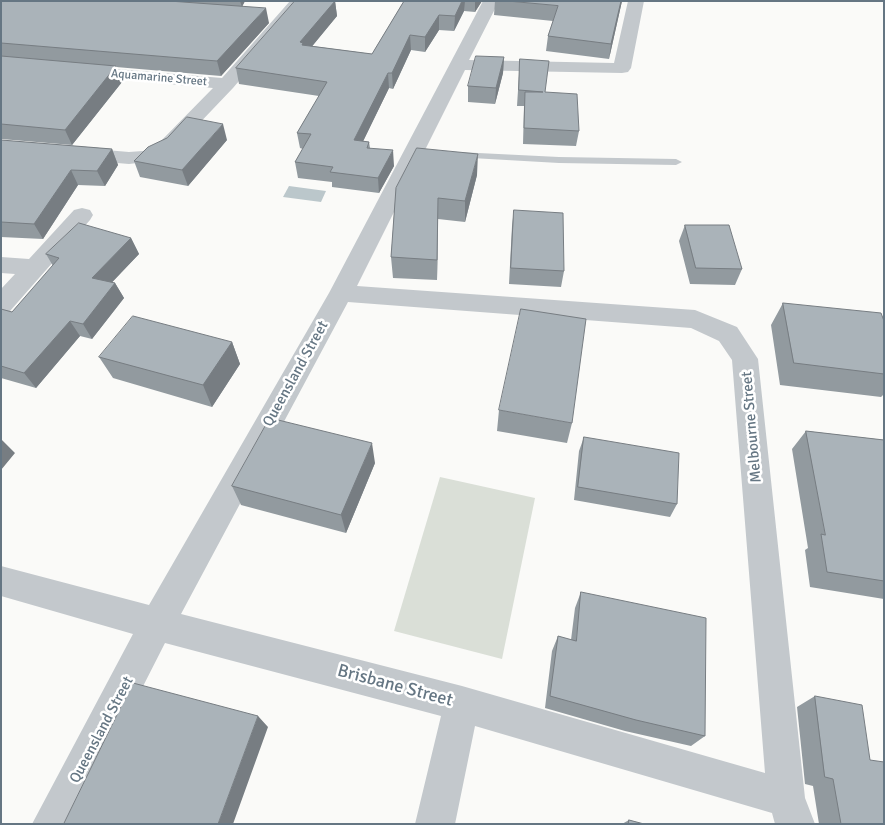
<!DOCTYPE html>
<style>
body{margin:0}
#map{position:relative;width:885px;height:825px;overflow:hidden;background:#fafaf8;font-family:Signika,sans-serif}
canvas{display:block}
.frame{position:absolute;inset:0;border:2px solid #657683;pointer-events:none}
</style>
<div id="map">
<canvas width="885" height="825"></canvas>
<div class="frame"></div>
</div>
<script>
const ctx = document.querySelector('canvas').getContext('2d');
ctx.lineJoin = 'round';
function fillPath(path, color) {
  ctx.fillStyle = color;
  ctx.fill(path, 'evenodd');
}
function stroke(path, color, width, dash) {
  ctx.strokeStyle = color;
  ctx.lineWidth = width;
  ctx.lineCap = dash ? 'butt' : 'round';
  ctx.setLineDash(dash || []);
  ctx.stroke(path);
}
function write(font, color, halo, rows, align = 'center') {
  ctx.font = font + ' Signika,sans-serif';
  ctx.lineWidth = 5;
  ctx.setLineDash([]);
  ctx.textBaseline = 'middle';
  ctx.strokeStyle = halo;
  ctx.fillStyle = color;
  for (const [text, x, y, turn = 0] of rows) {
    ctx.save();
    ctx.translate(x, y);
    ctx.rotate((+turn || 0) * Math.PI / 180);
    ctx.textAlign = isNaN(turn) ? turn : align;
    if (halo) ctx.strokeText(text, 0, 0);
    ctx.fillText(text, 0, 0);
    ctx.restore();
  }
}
fillPath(new Path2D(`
 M 440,477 L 535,498 L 502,659 L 394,631 Z`), '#dadfd7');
fillPath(new Path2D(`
 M 289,186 L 326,191 L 321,202 L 283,197 Z`), '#bbc7cb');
fillPath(new Path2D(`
 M 458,152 L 559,157 L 676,159 L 682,162 L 676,165 L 559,163 L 454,157 L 453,155 L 454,153 Z`), '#c3c8cc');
fillPath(new Path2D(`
 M 290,1 L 307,1 L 233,88 L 171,153 L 154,161 L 129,164 L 1,153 L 1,141 L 129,152 L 143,151 L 157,145 L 213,88 L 81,76 L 75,75 L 72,71 L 75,67 L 81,66 L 222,78 Z
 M 483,1 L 499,1 L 469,60 L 614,63 L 628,1 L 644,1 L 631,68 L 628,72 L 622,73 L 465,70 L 357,286 L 695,310 L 737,327 L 758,359 L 805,798 L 815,824 L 775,824 L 772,813 L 475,726 L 455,824 L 415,824 L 441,716 L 165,643 L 73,824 L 32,824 L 133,634 L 1,596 L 1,566 L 149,605 L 329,293 ZM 348,302 L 691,328 L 719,341 L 732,360 L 765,773 L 462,686 L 181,614 Z
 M 82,208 L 90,210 L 93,215 L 90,220 L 10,311 L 1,314 L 1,289 L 15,274 L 1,273 L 1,257 L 29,259 L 74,210 Z`), '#c3c8cc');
fillPath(new Path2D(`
 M 1,1 L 245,1 L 242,6 L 269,23 L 221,76 L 116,67 L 122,82 L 72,145 L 1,139 Z
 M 335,1 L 337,16 L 312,46 L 372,54 L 404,1 L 482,1 L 475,12 L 464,11 L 454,31 L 439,30 L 425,52 L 411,50 L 393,89 L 389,88 L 363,141 L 369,142 L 370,148 L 394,166 L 379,193 L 332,187 L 332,182 L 298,178 L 295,162 L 303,149 L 300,148 L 297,133 L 319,96 L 239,84 L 236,68 Z
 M 495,1 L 622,1 L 609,59 L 546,51 L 548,36 L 553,21 L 494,15 Z
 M 504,57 L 503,73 L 495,104 L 468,102 L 468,86 Z
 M 520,59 L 545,92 L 579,131 L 576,146 L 523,144 L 524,106 L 517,106 Z
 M 1,140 L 112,149 L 118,165 L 105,186 L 78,185 L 43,239 L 1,237 Z
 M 227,140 L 188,186 L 140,177 L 134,161 Z
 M 477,175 L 465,222 L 438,219 L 437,280 L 393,278 L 391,257 L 396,188 Z
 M 514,210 L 564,271 L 561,287 L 509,284 L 512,226 Z
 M 685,225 L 742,269 L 735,285 L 690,284 L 679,241 Z
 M 131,238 L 139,254 L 112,282 L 115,283 L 124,298 L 92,339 L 80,336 L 36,388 L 1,378 L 1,309 L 12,312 L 53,266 L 46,254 Z
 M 783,303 L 884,321 L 884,394 L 881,397 L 780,385 L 771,325 Z
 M 232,342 L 240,364 L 212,407 L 113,378 L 99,357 Z
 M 499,410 L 572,423 L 567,443 L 497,431 Z
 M 806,431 L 884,440 L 884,599 L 810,587 L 805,550 L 808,548 L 792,449 Z
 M 584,437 L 677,504 L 670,517 L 574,500 L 579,451 Z
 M 375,463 L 346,533 L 241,505 L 232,486 Z
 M 581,592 L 705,736 L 691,746 L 625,731 L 545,708 L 552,651 L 558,636 L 571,640 L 575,608 Z
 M 815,696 L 870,760 L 884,824 L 819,824 L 813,786 L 805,784 L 797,707 Z
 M 629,820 L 644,824 L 622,824 Z`), '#929a9f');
fillPath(new Path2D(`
 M 240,1 L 245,1 L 242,7 Z
 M 335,1 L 337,16 L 305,55 L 300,42 Z
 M 462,1 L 465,1 L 464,11 L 454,31 L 455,16 Z
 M 475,1 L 482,1 L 475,12 Z
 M 621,1 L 622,1 L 609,59 L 611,44 Z
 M 266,8 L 269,23 L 221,76 L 217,61 Z
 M 439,15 L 439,30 L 425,52 L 425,37 Z
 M 410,35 L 411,50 L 393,89 L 392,73 Z
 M 504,57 L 503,73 L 495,104 L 496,88 Z
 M 116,66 L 122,82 L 72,145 L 65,130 Z
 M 388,73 L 389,88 L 356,156 L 354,140 Z
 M 223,124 L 227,140 L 188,186 L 182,170 Z
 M 112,149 L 118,165 L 105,186 L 97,171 Z
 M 393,150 L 394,166 L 379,193 L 378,178 Z
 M 478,154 L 477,175 L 465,222 L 465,201 Z
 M 71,170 L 78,185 L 43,239 L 34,224 Z
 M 438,198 L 438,219 L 437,280 L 437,260 Z
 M 131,238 L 139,254 L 101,294 L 92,278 Z
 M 115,283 L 124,298 L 92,339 L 83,324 Z
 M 70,321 L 80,336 L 36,388 L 24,373 Z
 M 232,342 L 240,364 L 212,407 L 203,385 Z
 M 1,439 L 15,453 L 1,470 Z
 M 372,443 L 375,463 L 346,533 L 341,515 Z
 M 258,716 L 268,727 L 233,824 L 218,824 Z`), '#777d82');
const building = new Path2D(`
 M 1,1 L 169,1 L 266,8 L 217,61 L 1,43 Z
 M 295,1 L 335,1 L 300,42 L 303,43 L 302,45 L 372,54 L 404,1 L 462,1 L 455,16 L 439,15 L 425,37 L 410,35 L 392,73 L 388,73 L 354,140 L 369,142 L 367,148 L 393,150 L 378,178 L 330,172 L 333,167 L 295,162 L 311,134 L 297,133 L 327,82 L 236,68 Z
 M 508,1 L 621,1 L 611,44 L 548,36 L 558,6 Z
 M 1,56 L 116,66 L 65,130 L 1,124 Z
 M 476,56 L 504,57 L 496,88 L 468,86 Z
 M 520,59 L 549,61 L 545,92 L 577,94 L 579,131 L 524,128 L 525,92 L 543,92 L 519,90 Z
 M 187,117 L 223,124 L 182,170 L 134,161 L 148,147 L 167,138 Z
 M 1,140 L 112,149 L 97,171 L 71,170 L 34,224 L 1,222 Z
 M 417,148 L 478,154 L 465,201 L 438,198 L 437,260 L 391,257 L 396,188 Z
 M 514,210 L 563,213 L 564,271 L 511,268 Z
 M 79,223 L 131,238 L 92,278 L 115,283 L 83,324 L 70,321 L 24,373 L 1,366 L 1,309 L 12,312 L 59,258 L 46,254 Z
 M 685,225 L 729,225 L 742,269 L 696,268 Z
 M 783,303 L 881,313 L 884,321 L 884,374 L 794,363 Z
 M 521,309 L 586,319 L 572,423 L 499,410 Z
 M 133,316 L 232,342 L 203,385 L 99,357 Z
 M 270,418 L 372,443 L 341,515 L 232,486 Z
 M 806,431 L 884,440 L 884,581 L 827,572 L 821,534 L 825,535 Z
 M 584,437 L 679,453 L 677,504 L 578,487 Z
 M 581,592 L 706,618 L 705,736 L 636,720 L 550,696 L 558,636 L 576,641 Z
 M 133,683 L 258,716 L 218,824 L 64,824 Z
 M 815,696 L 862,705 L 870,760 L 884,762 L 884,824 L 841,824 L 833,779 L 825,777 Z
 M 629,820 L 644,824 L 629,824 Z`);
fillPath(building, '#aab3b9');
stroke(building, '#777d82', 1);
write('12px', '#657683', '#fff', [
 ["Aquamarine Street",159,78,5]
]);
write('15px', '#657683', '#fff', [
 ["Queensland Street",296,374,-61],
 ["Melbourne Street",752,427,-95],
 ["Queensland Street",102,730,-62]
]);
write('18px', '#657683', '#fff', [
 ["Brisbane Street",395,686,15]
]);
</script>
